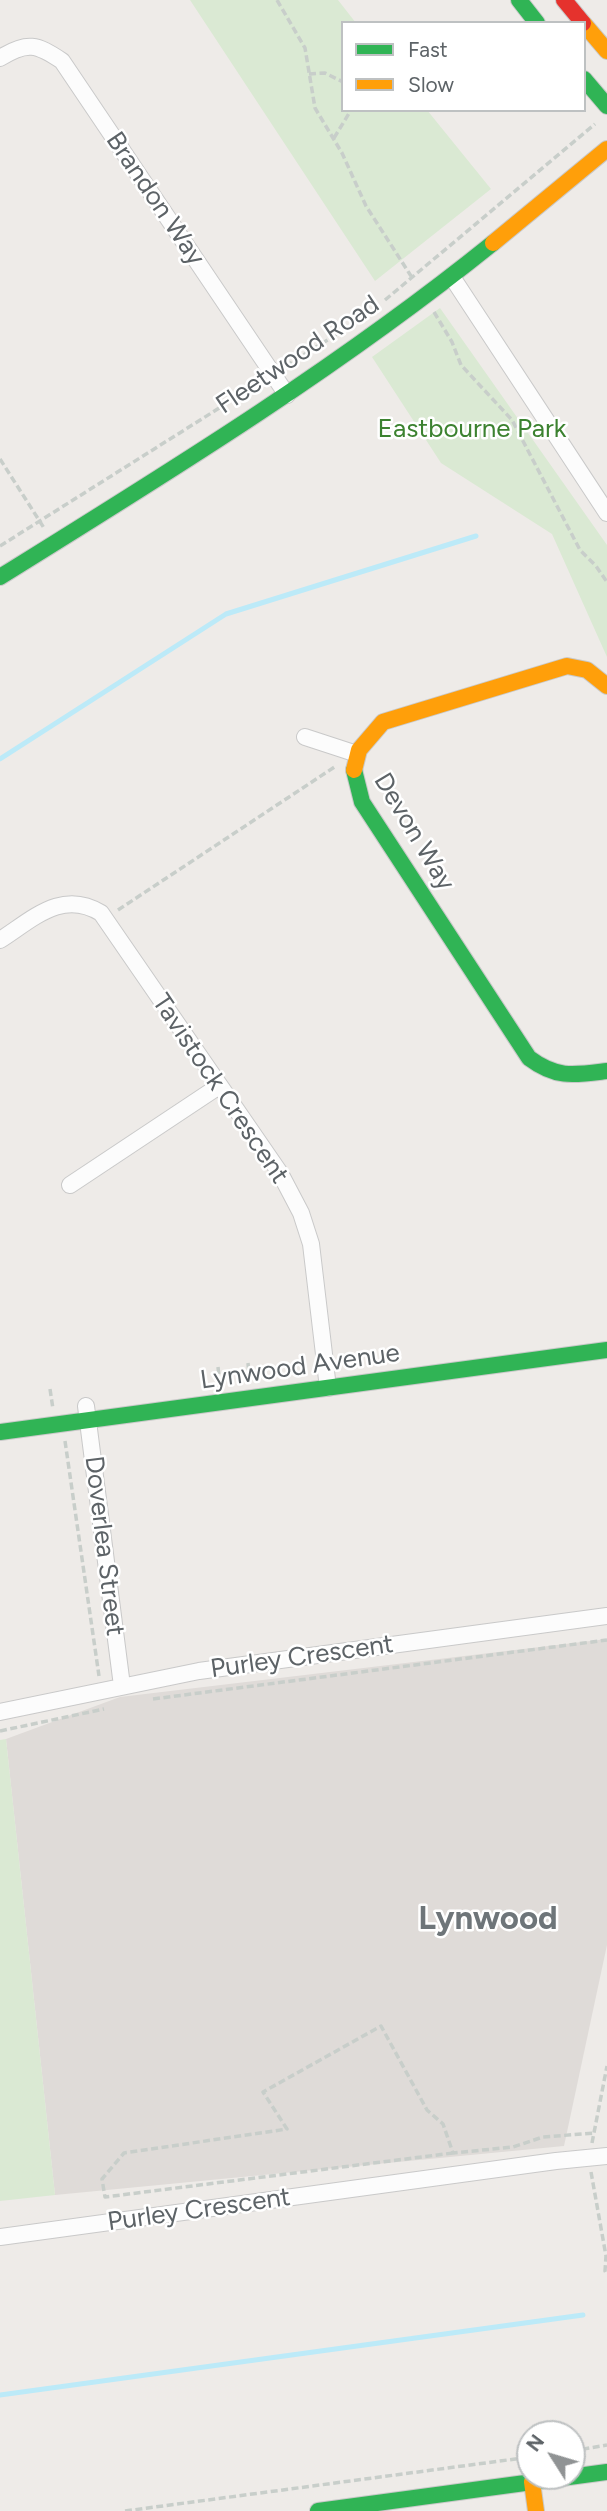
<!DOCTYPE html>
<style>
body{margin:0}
#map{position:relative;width:607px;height:2511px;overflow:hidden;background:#eeebe8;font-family:Figtree,sans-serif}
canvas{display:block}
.legend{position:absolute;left:341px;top:21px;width:245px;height:91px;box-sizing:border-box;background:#fff;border:2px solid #bec1c2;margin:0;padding:9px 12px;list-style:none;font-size:21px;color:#5d6367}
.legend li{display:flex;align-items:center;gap:14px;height:35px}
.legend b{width:35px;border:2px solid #bec1c2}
.north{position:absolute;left:516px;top:2420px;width:70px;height:70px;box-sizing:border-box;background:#fff;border:2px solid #bec1c2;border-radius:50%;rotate:307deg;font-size:19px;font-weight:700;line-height:28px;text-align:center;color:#5d6367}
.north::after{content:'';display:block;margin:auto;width:24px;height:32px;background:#909394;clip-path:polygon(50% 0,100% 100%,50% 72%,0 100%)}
</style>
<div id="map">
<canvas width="607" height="2511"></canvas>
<ul class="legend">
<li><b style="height:9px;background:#30b455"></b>Fast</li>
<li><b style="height:9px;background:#ff9f0a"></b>Slow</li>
</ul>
<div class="north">N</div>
</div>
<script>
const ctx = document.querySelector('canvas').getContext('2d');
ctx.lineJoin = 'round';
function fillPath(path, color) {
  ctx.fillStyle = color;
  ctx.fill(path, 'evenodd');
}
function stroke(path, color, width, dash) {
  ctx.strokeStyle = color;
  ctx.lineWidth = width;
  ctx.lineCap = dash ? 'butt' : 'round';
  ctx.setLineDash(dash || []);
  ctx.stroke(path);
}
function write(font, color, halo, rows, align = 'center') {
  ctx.font = font + ' Figtree,sans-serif';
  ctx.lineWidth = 5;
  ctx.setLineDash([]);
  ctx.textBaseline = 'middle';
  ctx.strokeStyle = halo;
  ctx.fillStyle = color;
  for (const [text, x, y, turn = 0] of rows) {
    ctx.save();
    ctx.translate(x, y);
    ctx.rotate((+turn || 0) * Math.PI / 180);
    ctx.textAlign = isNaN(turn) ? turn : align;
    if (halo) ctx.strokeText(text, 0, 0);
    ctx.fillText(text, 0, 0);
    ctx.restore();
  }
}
fillPath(new Path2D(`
 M 607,1639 L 607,1945 L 564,2146 L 55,2195 L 6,1739 L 120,1697 Z`), '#dfdbd8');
fillPath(new Path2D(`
 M 190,0 L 338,0 L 356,23 L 343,23 L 343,110 L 427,110 L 491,189 L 375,281 Z
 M 440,308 L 607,545 L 607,657 L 552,534 L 441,463 L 372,357 Z
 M 6,1739 L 55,2195 L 0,2201 L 0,1740 Z`), '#dae9d3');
stroke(new Path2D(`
 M 0,759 L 226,614 L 476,536
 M 0,2395 L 583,2315`), '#bceaf8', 5);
const street = new Path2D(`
 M 0,58 C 27,41 37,44 62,61 L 287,395
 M 452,277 L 607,513
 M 305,737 L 357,754
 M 0,940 C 33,919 62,889 101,913 L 280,1173 L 301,1213 L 311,1244 L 328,1388
 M 70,1185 L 219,1086
 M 86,1406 L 122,1686
 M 0,1712 L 199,1671 L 607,1616
 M 0,2237 L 556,2161 L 607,2156`);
const fast = new Path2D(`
 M 519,0 L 537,23
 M 584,79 L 607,106
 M 0,577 C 169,472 338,368 493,243
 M 354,770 L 362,802 L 529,1058 C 557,1079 575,1075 607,1071
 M 0,1432 L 607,1350
 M 318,2511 L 607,2472`);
const slow = new Path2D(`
 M 584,24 L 607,51
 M 493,243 L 607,149
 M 354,770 L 359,750 L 383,722 L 567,666 L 587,670 L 607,686
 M 532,2482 L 536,2511`);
const jam = new Path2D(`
 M 564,0 L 583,23`);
stroke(street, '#c9c9c9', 18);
stroke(fast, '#c9c9c9', 18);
stroke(slow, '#c9c9c9', 18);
stroke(jam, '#c9c9c9', 18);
stroke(new Path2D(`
 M 277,0 L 305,48 L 315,108 L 342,153 L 366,206 L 411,276
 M 309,74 L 325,73 L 343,82
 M 334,138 L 351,110
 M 385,300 L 595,124
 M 434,312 L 452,342 L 461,365 L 512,420 L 580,550 L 596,566 L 607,582
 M 286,366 L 345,329
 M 0,459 L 44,528
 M 0,546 L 259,383
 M 118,910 L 336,766
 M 248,1363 L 249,1376
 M 218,1367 L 220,1386
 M 50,1389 L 53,1409
 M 65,1441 L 99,1676
 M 153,1699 L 607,1640
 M 0,1731 L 104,1709
 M 592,2143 L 607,2066
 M 453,2153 L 105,2197 L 102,2179 L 124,2153 L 287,2129 L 263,2092 L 381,2026 L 427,2110 L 443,2124 L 453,2153 L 513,2147 L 543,2137 L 595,2133
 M 591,2172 L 606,2256 L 605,2271 L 607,2275
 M 572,2451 L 607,2445
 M 125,2511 L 530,2457`), '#c8ceca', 3.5, [7, 3.5]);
stroke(street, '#fcfcfc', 16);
stroke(fast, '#30b455', 16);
stroke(slow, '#ff9f0a', 16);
stroke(jam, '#e5322d', 16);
write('26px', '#5d6367', '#fff', [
 ["Brandon Way",155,199,56],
 ["Fleetwood Road",298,355,-34],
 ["Devon Way",414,832,59],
 ["Tavistock Crescent",220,1089,56],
 ["Lynwood Avenue",300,1367,-8],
 ["Doverlea Street",104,1546,83],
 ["Purley Crescent",302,1657,-8],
 ["Purley Crescent",199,2210,-8]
]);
write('26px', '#3c8230', '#fff', [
 ["Eastbourne Park",472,429]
]);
write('bold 33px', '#6e7579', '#fff', [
 ["Lynwood",488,1919]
]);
</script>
